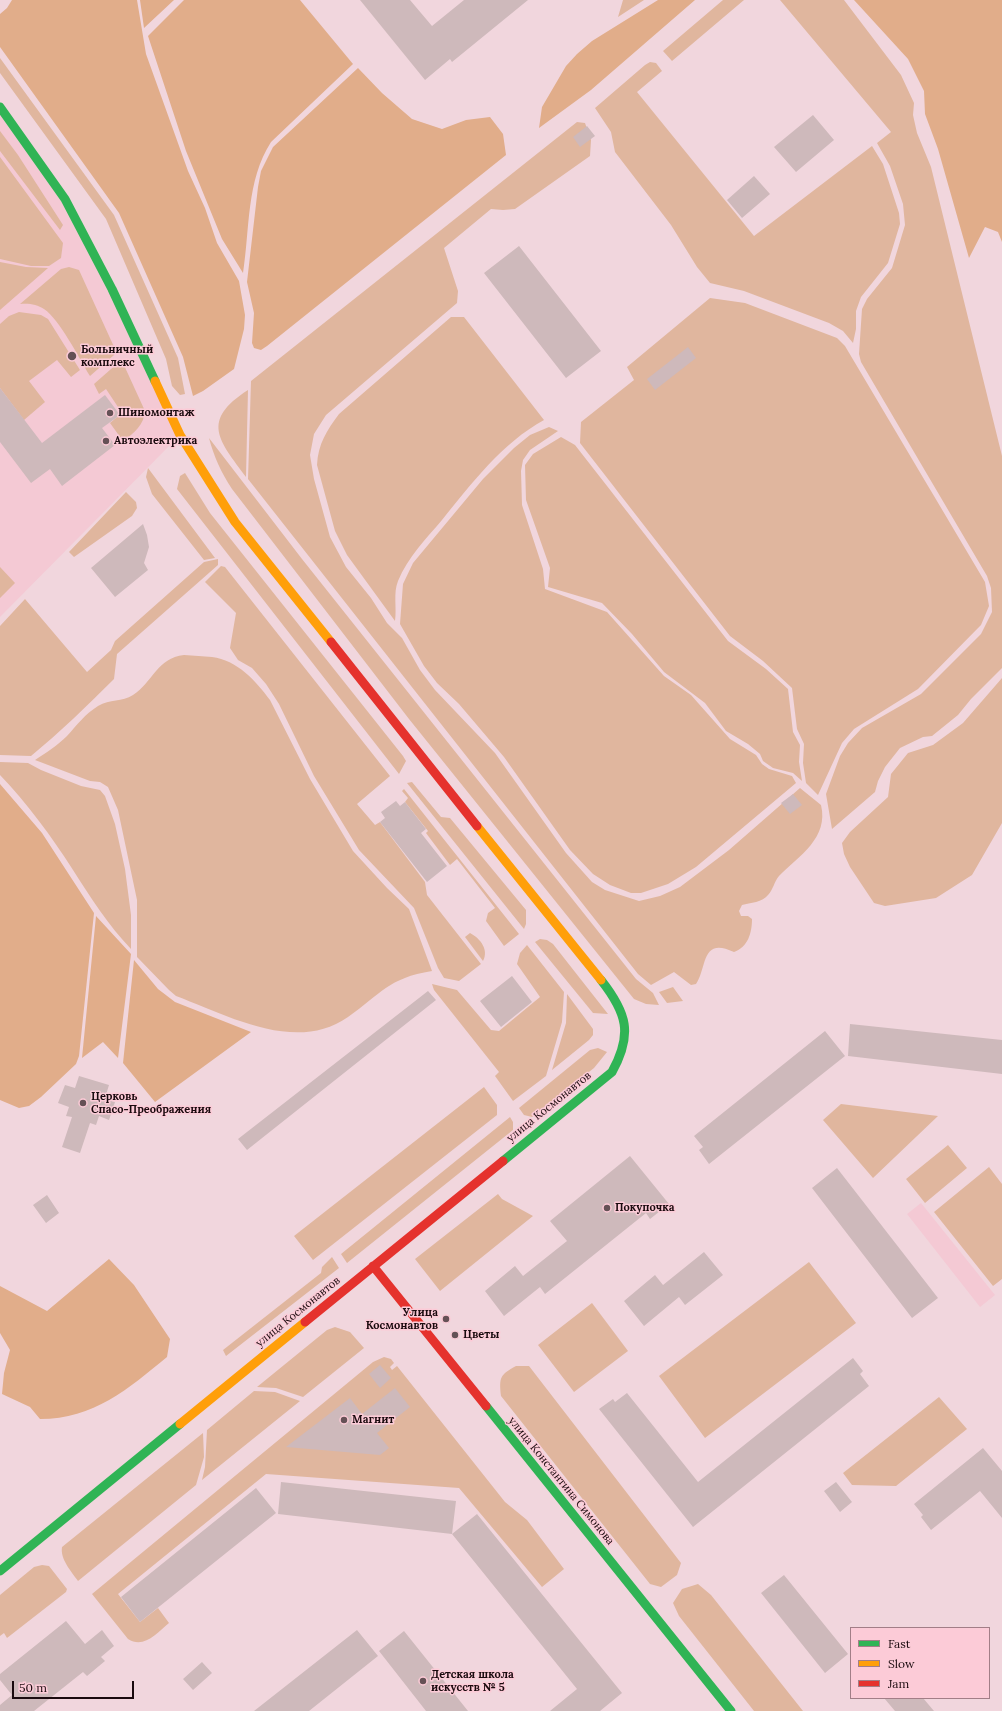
<!DOCTYPE html>
<meta charset="utf-8">
<style>
body{margin:0}
#map{position:relative;width:1002px;height:1711px;overflow:hidden;background:#f1d6dd;font-family:Lora,serif}
canvas{display:block}
.legend{position:absolute;left:850px;top:1627px;width:140px;height:72px;box-sizing:border-box;background:#fccbd7;border:1px solid #a27e87;margin:0;padding:5px 7px;list-style:none;font-size:12px;color:#1a0a0e}
.legend li{display:flex;align-items:center;gap:8px;height:20px}
.legend b{width:20px;border:1px solid #a27e87}
.scale{position:absolute;left:12px;top:1681px;width:122px;height:18px;box-sizing:border-box;border:2px solid #1a0a0e;border-top:0;padding-left:5px;font-size:12px;line-height:14px;white-space:nowrap;color:#1a0a0e;-webkit-text-stroke:3px #fccbd7;paint-order:stroke}
</style>
<div id="map">
<canvas width="1002" height="1711"></canvas>
<ul class="legend">
<li><b style="height:5px;background:#30b455"></b>Fast</li>
<li><b style="height:5px;background:#ff9f0a"></b>Slow</li>
<li><b style="height:5px;background:#e5322d"></b>Jam</li>
</ul>
<div class="scale">50 m</div>
</div>
<script>
const ctx = document.querySelector('canvas').getContext('2d');
ctx.lineJoin = 'round';
function fillPath(path, color) {
  ctx.fillStyle = color;
  ctx.fill(path, 'evenodd');
}
function stroke(path, color, width, dash) {
  ctx.strokeStyle = color;
  ctx.lineWidth = width;
  ctx.lineCap = dash ? 'butt' : 'round';
  ctx.setLineDash(dash || []);
  ctx.stroke(path);
}
function write(font, color, halo, rows, align = 'center') {
  ctx.font = font + ' Lora,serif';
  ctx.lineWidth = 3;
  ctx.setLineDash([]);
  ctx.textBaseline = 'middle';
  ctx.strokeStyle = halo;
  ctx.fillStyle = color;
  for (const [text, x, y, turn = 0] of rows) {
    ctx.save();
    ctx.translate(x, y);
    ctx.rotate((+turn || 0) * Math.PI / 180);
    ctx.textAlign = isNaN(turn) ? turn : align;
    if (halo) ctx.strokeText(text, 0, 0);
    ctx.fillText(text, 0, 0);
    ctx.restore();
  }
}
fillPath(new Path2D(`
 M 0,107 L 65,199 L 180,435 L 0,617 Z
 M 921,1203 L 995,1295 L 980,1307 L 907,1214 Z`), '#f4c9d4');
fillPath(new Path2D(`
 M 623,0 L 644,0 L 618,17 Z
 M 723,0 L 744,0 L 672,61 L 663,51 Z
 M 780,0 L 844,0 L 901,75 L 914,103 L 913,115 L 917,133 L 931,167 L 1002,456 L 1002,668 L 971,699 L 958,715 L 932,736 L 923,737 L 900,748 L 885,767 L 878,781 L 875,792 L 832,829 L 826,794 L 840,756 L 848,743 L 862,728 L 921,694 L 981,634 L 992,612 L 991,588 L 987,576 L 861,362 L 859,354 L 862,309 L 867,299 L 892,268 L 905,225 L 903,204 L 890,166 L 877,143 L 891,132 Z
 M 0,58 L 114,215 L 178,358 L 185,394 L 180,395 L 172,386 L 166,359 L 106,219 L 0,73 Z
 M 650,62 L 656,63 L 662,71 L 637,92 L 754,236 L 872,146 L 883,164 L 899,213 L 900,224 L 888,263 L 861,297 L 856,311 L 856,329 L 853,343 L 843,331 L 829,323 L 744,291 L 710,283 L 697,267 L 671,225 L 615,152 L 611,132 L 595,108 L 645,65 Z
 M 577,122 L 585,123 L 591,140 L 590,156 L 515,209 L 503,210 L 491,209 L 444,248 L 458,291 L 457,303 L 326,415 L 314,434 L 310,455 L 314,479 L 330,537 L 346,567 L 371,598 L 387,623 L 402,638 L 420,670 L 435,690 L 495,753 L 566,853 L 592,882 L 605,890 L 639,901 L 660,896 L 680,887 L 729,850 L 800,788 L 821,805 C 829,838 799,856 779,876 C 774,882 773,890 768,895 C 763,902 750,903 742,905 L 739,911 L 741,916 L 748,916 L 752,919 C 752,933 748,947 734,952 C 701,936 707,968 696,984 L 691,985 L 674,972 L 651,985 L 638,974 L 248,479 L 251,381 Z
 M 0,131 L 18,155 L 63,225 L 60,230 L 0,151 Z
 M 0,157 L 63,243 L 61,258 L 49,266 L 31,266 L 0,259 Z
 M 0,262 L 26,267 L 48,268 L 0,310 Z
 M 69,267 L 79,270 L 115,349 L 114,355 L 90,376 C 79,358 60,320 44,309 C 37,304 28,303 20,304 L 61,269 Z
 M 710,298 L 745,303 L 837,338 L 845,346 L 985,582 L 989,606 L 981,625 L 918,689 L 854,729 L 842,743 L 818,795 L 806,783 L 803,763 L 804,744 L 797,729 L 792,688 L 763,661 L 730,636 L 580,443 L 581,422 L 634,380 L 627,367 Z
 M 19,312 L 41,315 L 48,319 L 80,370 L 71,377 L 57,360 L 29,381 L 45,402 L 24,420 L 0,388 L 0,324 L 9,316 Z
 M 451,317 L 464,317 L 544,420 C 502,443 472,483 442,520 C 425,540 408,557 398,581 C 393,593 397,608 395,621 L 347,555 L 335,531 L 317,465 C 318,444 327,430 339,414 Z
 M 119,362 L 123,363 L 145,411 C 144,425 134,433 123,441 L 110,423 L 122,413 L 106,389 L 99,394 L 94,384 Z
 M 248,390 L 246,477 C 219,440 200,421 248,390 Z
 M 549,427 L 558,431 L 530,450 L 523,460 L 521,471 L 522,505 L 543,569 L 545,589 L 607,612 L 664,676 L 691,695 L 730,739 L 756,755 L 762,764 L 769,769 L 792,776 L 796,783 L 696,867 L 668,884 L 641,893 L 631,893 L 610,885 L 593,874 L 570,850 L 504,757 L 459,704 L 437,683 L 424,666 L 400,624 L 403,584 L 413,563 L 483,479 L 514,448 L 530,435 Z
 M 561,437 L 575,445 L 728,641 L 766,669 L 788,689 L 793,732 L 800,745 L 799,762 L 802,781 L 793,773 L 773,768 L 763,761 L 760,754 L 748,744 L 726,731 L 705,703 L 664,672 L 632,634 L 602,603 L 548,587 L 550,568 L 526,500 L 525,465 L 533,454 Z
 M 209,438 L 302,559 L 636,979 L 653,993 L 659,1005 L 646,1004 L 634,999 L 409,719 L 232,489 C 221,472 214,457 209,438 Z
 M 148,468 L 215,558 L 204,560 L 152,494 L 146,477 Z
 M 185,473 L 210,513 L 403,756 L 406,761 L 399,774 L 177,489 L 180,476 Z
 M 126,492 L 136,502 L 137,508 L 132,516 L 74,557 L 69,552 Z
 M 218,559 L 218,565 L 117,654 L 114,679 C 87,706 60,732 31,756 L 0,755 L 0,626 L 25,599 L 87,672 L 111,650 L 115,641 L 204,562 Z
 M 221,566 L 225,567 L 390,776 L 357,804 L 375,825 L 380,822 L 425,882 L 427,895 L 481,964 L 459,981 L 444,978 L 438,968 L 414,908 L 359,850 L 314,776 L 279,704 L 266,684 L 252,668 L 238,660 L 230,648 L 236,613 L 205,582 Z
 M 0,567 L 15,583 L 0,598 Z
 M 184,655 C 194,656 203,656 212,657 C 237,660 256,681 270,700 L 310,779 L 353,851 L 387,888 L 409,909 L 432,971 C 388,978 381,994 348,1017 C 296,1054 227,1015 176,996 L 169,990 L 137,957 L 137,900 L 118,810 L 108,787 L 100,782 L 90,781 L 35,760 C 46,753 58,745 67,736 C 77,725 85,714 98,706 C 110,699 122,702 133,695 C 153,682 157,658 184,655 Z
 M 1002,678 L 1002,823 L 972,875 L 936,898 L 885,906 L 874,903 L 850,867 L 844,854 L 842,843 L 850,832 L 888,797 L 891,774 L 908,753 L 933,745 L 963,723 Z
 M 0,762 L 28,763 L 41,770 L 81,786 L 100,790 L 105,796 L 115,824 L 125,869 L 131,915 L 131,949 C 108,925 91,898 73,870 C 52,837 27,803 0,775 Z
 M 412,782 L 441,817 L 450,818 L 526,910 L 526,924 L 524,929 L 407,783 Z
 M 404,789 L 519,934 L 504,946 L 486,921 L 488,913 L 495,908 L 457,859 L 450,865 L 426,833 L 428,831 L 405,802 L 408,798 L 402,791 Z
 M 470,933 C 481,939 489,950 483,961 L 465,937 Z
 M 540,939 L 547,940 L 553,944 L 608,1014 L 593,1013 L 535,942 Z
 M 527,945 L 564,992 L 562,1022 L 546,1076 L 513,1101 L 495,1076 L 499,1072 L 434,990 L 432,984 L 457,990 L 491,1030 L 499,1031 L 540,997 L 517,964 L 520,953 Z
 M 673,987 L 683,1001 L 667,1003 L 659,992 Z
 M 567,994 L 593,1029 L 593,1035 L 589,1040 L 552,1070 L 566,1023 Z
 M 598,1048 L 607,1052 L 594,1068 L 532,1117 L 524,1115 L 519,1108 L 590,1050 Z
 M 484,1087 L 497,1105 L 497,1115 L 313,1260 L 294,1236 Z
 M 841,1104 L 938,1116 L 873,1178 L 823,1120 Z
 M 510,1117 L 513,1122 L 513,1130 L 347,1263 L 341,1254 Z
 M 948,1145 L 967,1168 L 925,1203 L 906,1179 Z
 M 989,1167 L 1002,1184 L 1002,1279 L 993,1286 L 934,1212 Z
 M 498,1194 L 502,1199 L 533,1216 L 440,1291 L 415,1259 Z
 M 332,1257 L 339,1268 L 226,1356 L 223,1350 L 321,1273 L 322,1267 Z
 M 809,1262 L 856,1323 L 705,1438 L 659,1376 Z
 M 592,1303 L 628,1351 L 574,1392 L 538,1345 Z
 M 335,1327 L 350,1332 L 364,1348 L 303,1397 L 276,1388 L 257,1387 L 327,1330 Z
 M 384,1357 L 391,1359 L 394,1363 L 390,1367 L 392,1370 L 397,1366 L 505,1502 L 527,1520 L 564,1569 L 542,1587 L 459,1488 L 266,1474 L 118,1594 L 140,1622 L 158,1608 L 169,1623 C 157,1633 144,1649 128,1639 L 92,1594 L 373,1362 Z
 M 516,1366 L 529,1366 L 681,1563 L 677,1575 L 661,1587 L 650,1584 L 501,1396 C 499,1377 500,1375 516,1366 Z
 M 254,1391 L 275,1392 L 300,1401 L 202,1480 L 205,1467 L 207,1430 Z
 M 939,1397 L 967,1429 L 896,1486 L 852,1485 L 843,1473 Z
 M 203,1433 L 204,1457 L 196,1485 L 78,1581 C 71,1571 60,1559 62,1547 Z
 M 42,1565 L 49,1566 L 67,1589 L 66,1592 L 7,1638 L 4,1633 L 0,1636 L 0,1595 L 34,1567 Z
 M 698,1584 L 711,1595 L 803,1711 L 754,1711 L 679,1616 L 673,1603 L 682,1589 Z`), '#e0b69e');
fillPath(new Path2D(`
 M 12,0 L 137,0 L 146,54 L 188,171 L 205,208 L 217,243 L 239,281 L 245,315 L 244,329 L 234,369 L 203,391 L 193,396 L 183,357 L 119,213 L 0,47 L 0,14 L 7,8 Z
 M 140,0 L 174,0 L 144,28 Z
 M 184,0 L 300,0 L 353,64 L 271,142 C 246,181 250,229 243,273 L 222,239 L 186,151 L 148,36 Z
 M 658,0 L 695,0 L 591,90 L 539,128 L 542,107 L 566,66 L 577,54 L 592,41 Z
 M 854,0 L 1002,0 L 1002,242 L 998,232 L 985,227 L 969,258 L 938,149 L 925,114 L 924,91 L 908,59 Z
 M 358,68 L 382,93 L 412,119 L 442,129 L 466,120 L 490,117 L 503,134 L 506,155 L 267,346 L 261,350 L 254,348 L 252,343 L 254,313 L 247,282 L 258,187 L 261,171 L 273,147 Z
 M 0,784 L 42,833 L 94,913 L 79,1056 L 76,1064 L 41,1097 L 29,1106 L 19,1108 L 0,1100 Z
 M 96,916 L 131,954 L 118,1058 L 103,1042 L 82,1058 Z
 M 134,960 L 158,989 L 175,1002 L 251,1032 L 155,1102 L 123,1063 Z
 M 109,1259 L 134,1285 L 170,1339 L 167,1357 C 128,1389 94,1419 40,1419 L 30,1407 L 2,1394 L 4,1373 L 10,1350 L 0,1333 L 0,1286 L 47,1311 Z`), '#e1ad8a');
fillPath(new Path2D(`
 M 360,0 L 410,0 L 432,26 L 464,0 L 528,0 L 452,62 L 450,59 L 425,80 Z
 M 813,115 L 834,140 L 796,172 L 774,147 Z
 M 587,126 L 595,136 L 580,147 L 573,137 Z
 M 754,176 L 770,194 L 742,218 L 727,200 Z
 M 519,246 L 601,351 L 566,378 L 484,273 Z
 M 688,347 L 696,358 L 655,390 L 647,379 Z
 M 0,388 L 42,443 L 105,395 L 120,415 L 102,428 L 115,445 L 62,486 L 50,469 L 31,483 L 0,442 Z
 M 143,524 L 147,535 L 149,547 L 144,563 L 148,570 L 115,597 L 91,568 Z
 M 793,794 L 802,805 L 790,814 L 781,803 Z
 M 396,801 L 400,806 L 405,802 L 426,829 L 421,833 L 447,866 L 427,882 L 380,822 L 385,818 L 381,812 Z
 M 512,976 L 532,1002 L 501,1027 L 480,1001 Z
 M 428,991 L 436,1000 L 247,1150 L 238,1139 Z
 M 850,1024 L 1002,1040 L 1002,1074 L 848,1056 Z
 M 825,1031 L 845,1056 L 709,1164 L 699,1150 L 703,1147 L 694,1136 Z
 M 79,1076 L 109,1085 L 105,1098 L 115,1102 L 109,1120 L 99,1116 L 96,1125 L 90,1123 L 80,1153 L 62,1147 L 72,1117 L 66,1116 L 69,1107 L 58,1103 L 65,1085 L 75,1088 Z
 M 630,1156 L 669,1204 L 650,1219 L 646,1213 L 545,1294 L 540,1287 L 504,1316 L 485,1291 L 515,1266 L 523,1276 L 567,1241 L 550,1221 Z
 M 837,1168 L 938,1298 L 912,1318 L 812,1188 Z
 M 47,1195 L 59,1213 L 46,1223 L 33,1205 Z
 M 704,1252 L 723,1275 L 685,1305 L 679,1297 L 644,1326 L 624,1301 L 655,1275 L 663,1285 Z
 M 853,1358 L 863,1371 L 860,1374 L 869,1386 L 693,1527 L 599,1409 L 613,1399 L 615,1402 L 627,1393 L 698,1482 Z
 M 380,1365 L 391,1378 L 380,1388 L 369,1374 Z
 M 395,1388 L 410,1407 L 377,1433 L 389,1448 L 380,1455 L 286,1447 L 350,1398 L 362,1414 Z
 M 983,1448 L 1002,1471 L 1002,1518 L 980,1491 L 931,1530 L 921,1517 L 923,1515 L 914,1504 Z
 M 281,1482 L 456,1501 L 452,1534 L 477,1514 L 622,1693 L 600,1711 L 550,1711 L 577,1689 L 452,1534 L 278,1514 Z
 M 836,1482 L 852,1502 L 840,1512 L 824,1491 Z
 M 256,1488 L 276,1513 L 140,1622 L 121,1597 Z
 M 784,1575 L 848,1654 L 825,1673 L 761,1593 Z
 M 66,1621 L 85,1644 L 102,1630 L 114,1646 L 101,1657 L 105,1661 L 87,1676 L 83,1672 L 34,1711 L 0,1711 L 0,1705 L 12,1695 L 0,1680 L 0,1674 Z
 M 357,1630 L 378,1656 L 309,1711 L 254,1711 Z
 M 404,1631 L 468,1711 L 426,1711 L 379,1651 Z
 M 202,1662 L 212,1673 L 193,1690 L 183,1679 Z
 M 884,1698 L 923,1698 L 934,1711 L 895,1711 Z`), '#ceb9bb');
stroke(new Path2D(`
 M 0,107 L 65,199 L 112,289 L 155,381
 M 503,1161 L 612,1072 C 633,1034 627,1013 601,980
 M 486,1406 L 731,1711
 M 0,1571 L 180,1424`), '#30b455', 9);
stroke(new Path2D(`
 M 155,381 L 180,435 L 235,522 L 331,642
 M 477,826 L 601,980
 M 180,1424 L 305,1322`), '#ff9f0a', 9);
stroke(new Path2D(`
 M 331,642 L 477,826
 M 373,1266 L 486,1406
 M 305,1322 L 503,1161`), '#e5322d', 9);
for (const [x, y, r, color] of [
 [72,356,5,"#655156"],
 [110,413,4,"#655156"],
 [106,441,4,"#655156"],
 [83,1103,4,"#655156"],
 [607,1208,4,"#655156"],
 [446,1319,4,"#655156"],
 [455,1335,4,"#655156"],
 [344,1420,4,"#655156"],
 [423,1681,4,"#655156"]
]) {
  const dot = new Path2D();
  dot.arc(x, y, r, 0, 2 * Math.PI);
  ctx.fillStyle = color;
  ctx.fill(dot);
  stroke(dot, '#fccbd7', 1.5);
}
write('bold 11px', '#1a0a0e', '#fccbd7', [
 ["Больничный",81,350],
 ["комплекс",81,363],
 ["Шиномонтаж",118,413],
 ["Автоэлектрика",114,441],
 ["Церковь",91,1097],
 ["Спасо-Преображения",91,1110],
 ["Покупочка",615,1208],
 ["Улица",438,1313,"right"],
 ["Космонавтов",438,1326,"right"],
 ["Цветы",463,1335],
 ["Магнит",352,1420],
 ["Детская школа",431,1675],
 ["искусств № 5",431,1688]
], 'left');
write('11px', '#1a0a0e', '#fccbd7', [
 ["улица Космонавтов",549,1107,-39],
 ["улица Космонавтов",298,1312,-39],
 ["улица Константина Симонова",561,1481,51]
]);
</script>
